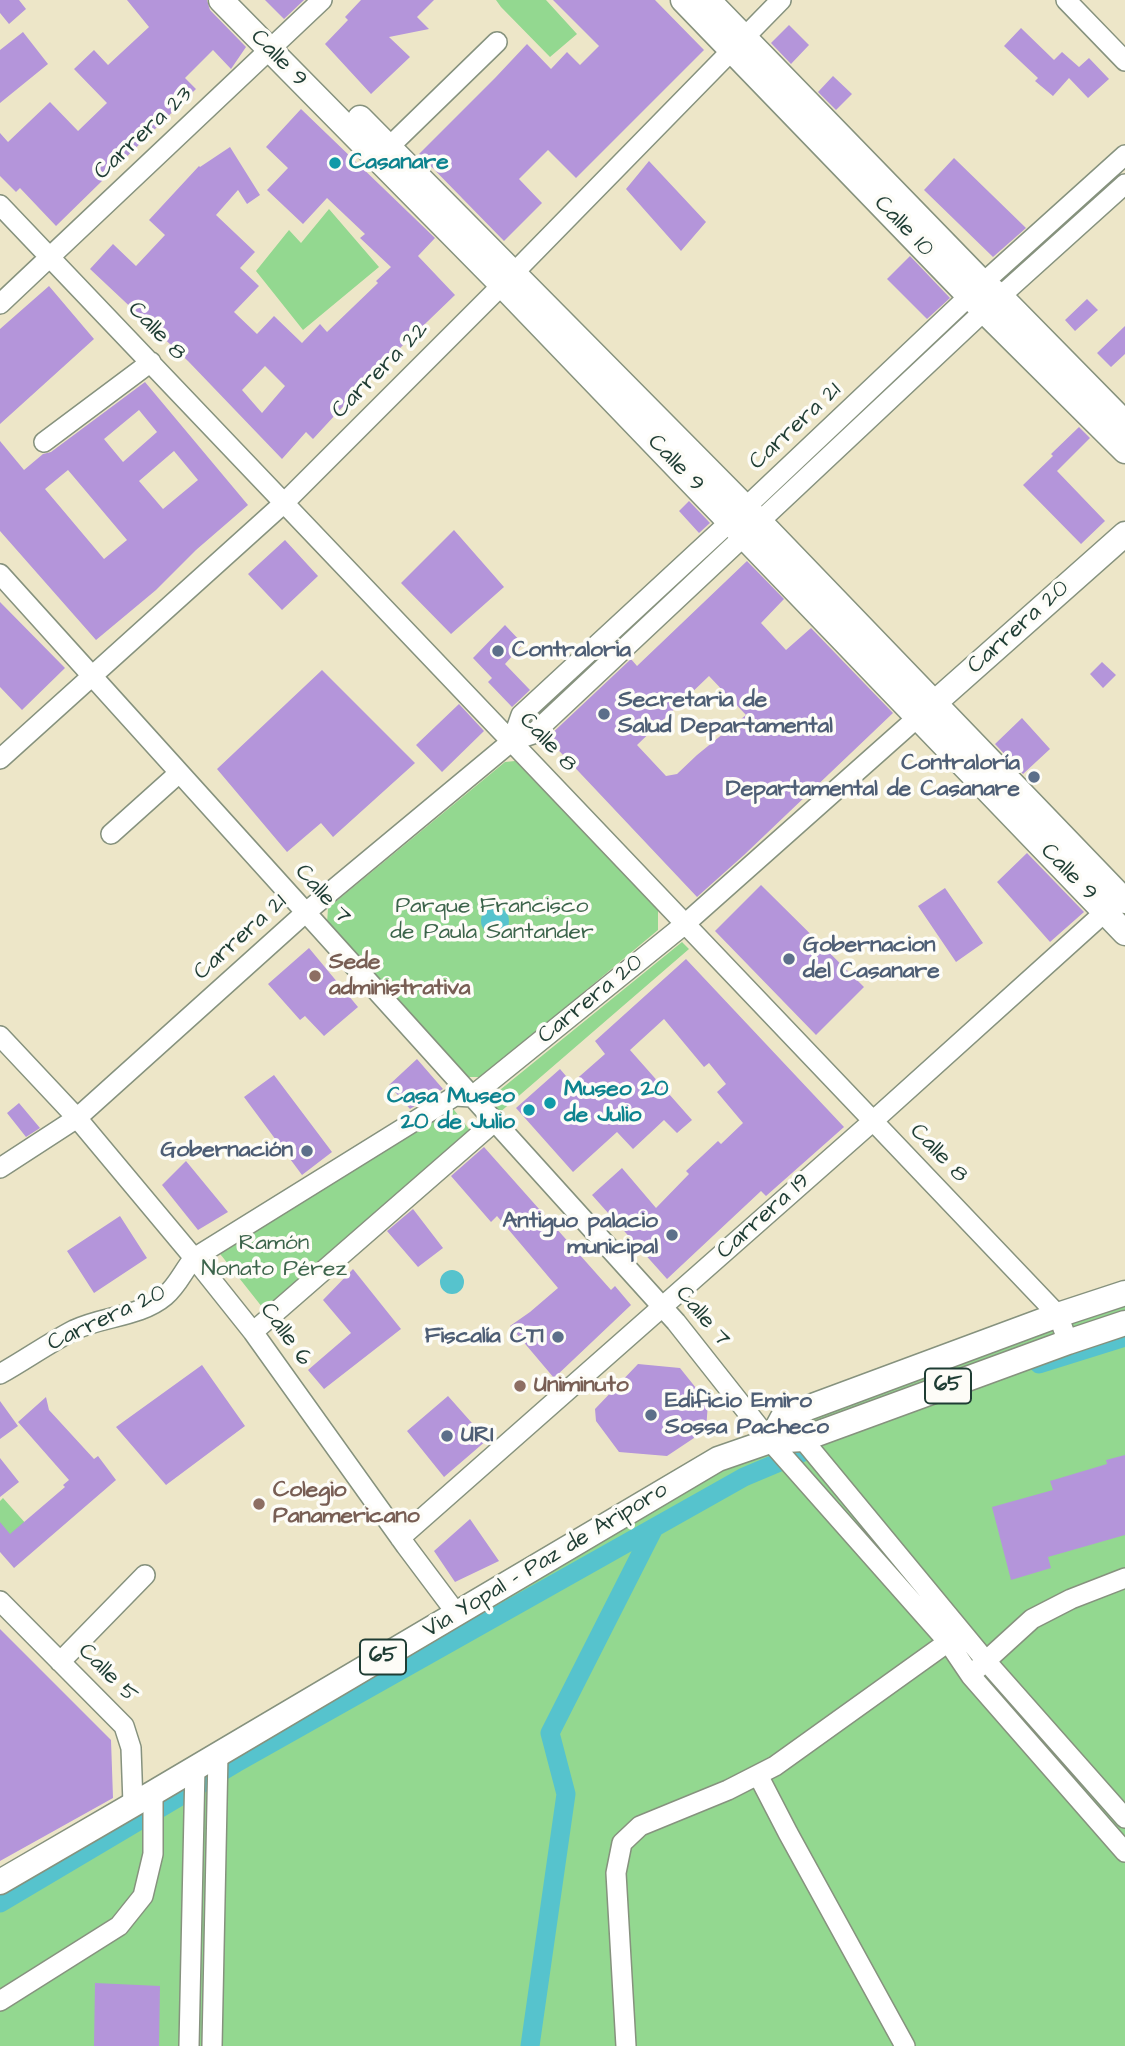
<!DOCTYPE html>
<meta charset="utf-8">
<style>
body{margin:0}
canvas{display:block;background:#ede6c8}
</style>
<canvas width="1125" height="2046"></canvas>
<script>
const ctx = document.querySelector('canvas').getContext('2d');
ctx.lineJoin = 'round';
function fillPath(path, color) {
  ctx.fillStyle = color;
  ctx.fill(path, 'evenodd');
}
function stroke(path, color, width, dash) {
  ctx.strokeStyle = color;
  ctx.lineWidth = width;
  ctx.lineCap = dash ? 'butt' : 'round';
  ctx.setLineDash(dash || []);
  ctx.stroke(path);
}
function write(font, color, halo, rows, align = 'center') {
  ctx.font = font + ' "Architects Daughter",sans-serif';
  ctx.lineWidth = 7;
  ctx.setLineDash([]);
  ctx.textBaseline = 'middle';
  ctx.strokeStyle = halo;
  ctx.fillStyle = color;
  for (const [text, x, y, turn = 0] of rows) {
    ctx.save();
    ctx.translate(x, y);
    ctx.rotate((+turn || 0) * Math.PI / 180);
    ctx.textAlign = isNaN(turn) ? turn : align;
    if (halo) ctx.strokeText(text, 0, 0);
    ctx.fillText(text, 0, 0);
    ctx.restore();
  }
}
fillPath(new Path2D(`
 M 496,0 L 546,0 L 577,34 L 550,57 L 501,7 Z
 M 329,209 L 379,267 L 303,330 L 256,271 L 289,230 L 301,243 Z
 M 515,761 L 658,909 L 658,930 L 482,1077 L 463,1077 L 327,924 L 328,908 L 505,762 Z
 M 682,942 L 689,949 L 499,1113 L 490,1098 Z
 M 451,1106 L 472,1133 L 266,1312 L 217,1250 Z
 M 1125,1297 L 1125,2046 L 0,2046 L 0,1869 L 414,1624 L 712,1452 Z
 M 3,1498 L 27,1525 L 12,1538 L 0,1524 L 0,1501 Z`), '#93d890');
fillPath(new Path2D(`
 M481 921a14 14 0 1 1 28 0a14 14 0 1 1-28 0Z
 M440 1282a12 12 0 1 1 24 0a12 12 0 1 1-24 0Z`), '#56c3cd');
stroke(new Path2D(`
 M 1039,1364 L 1125,1337
 M 0,1903 L 236,1763 L 744,1477 L 801,1453
 M 530,2046 L 566,1794 L 550,1733 L 654,1528`), '#56c3cd', 19);
fillPath(new Path2D(`
 M 0,0 L 19,0 L 26,9 L 9,24 L 0,13 Z
 M 127,0 L 207,0 L 210,10 L 246,47 L 231,69 L 213,50 L 185,78 L 196,89 L 56,226 L 20,188 L 16,192 L 0,176 L 0,133 L 8,142 L 50,102 L 78,131 L 107,103 L 74,69 L 94,50 L 108,65 L 149,27 Z
 M 265,0 L 304,0 L 284,19 Z
 M 361,0 L 434,0 L 417,17 L 429,29 L 389,37 L 410,57 L 371,94 L 325,44 L 348,20 L 345,17 Z
 M 553,0 L 655,0 L 704,50 L 576,178 L 548,150 L 519,179 L 542,203 L 504,241 L 419,154 L 495,78 L 527,44 L 551,69 L 567,52 L 580,65 L 599,46 Z
 M 789,25 L 809,45 L 791,64 L 771,43 Z
 M 1021,28 L 1054,60 L 1062,52 L 1079,67 L 1089,58 L 1109,79 L 1088,98 L 1069,78 L 1053,96 L 1035,81 L 1038,78 L 1004,46 Z
 M 23,32 L 48,64 L 0,103 L 0,50 Z
 M 833,76 L 852,94 L 836,110 L 818,92 Z
 M 301,109 L 435,238 L 418,256 L 455,295 L 372,375 L 313,439 L 306,432 L 282,459 L 188,361 L 90,269 L 113,244 L 136,266 L 165,235 L 149,220 L 199,166 L 200,167 L 230,147 L 260,195 L 247,204 L 238,190 L 216,215 L 255,252 L 240,268 L 259,286 L 234,312 L 257,334 L 274,316 L 302,343 L 320,324 L 327,332 L 378,283 L 376,281 L 391,267 L 360,238 L 365,234 L 327,198 L 303,224 L 267,190 L 288,168 L 266,147 ZM 265,366 L 285,386 L 262,413 L 242,390 Z
 M 954,158 L 1026,228 L 993,257 L 924,190 Z
 M 649,161 L 706,222 L 681,251 L 626,189 Z
 M 910,256 L 950,298 L 927,319 L 887,279 Z
 M 49,286 L 94,339 L 0,424 L 0,329 Z
 M 1087,299 L 1098,310 L 1075,331 L 1065,320 Z
 M 1125,326 L 1125,354 L 1111,367 L 1097,353 Z
 M 145,382 L 248,505 L 196,550 L 156,590 L 96,640 L 0,531 L 0,441 L 24,470 L 43,454 L 51,452 ZM 139,410 L 157,432 L 123,462 L 104,439 ZM 174,451 L 198,480 L 163,509 L 139,481 ZM 68,470 L 127,540 L 104,559 L 45,489 Z
 M 1079,427 L 1090,438 L 1057,471 L 1105,521 L 1081,544 L 1023,485 L 1053,456 L 1051,454 Z
 M 689,501 L 710,523 L 699,533 L 679,511 Z
 M 454,530 L 504,587 L 451,634 L 401,583 Z
 M 285,540 L 318,576 L 282,610 L 248,574 Z
 M 747,561 L 784,599 L 761,623 L 786,650 L 811,628 L 893,713 L 744,855 L 697,897 L 547,738 L 631,659 L 637,666 ZM 709,676 L 746,715 L 697,755 L 677,774 L 666,776 L 637,745 Z
 M 0,602 L 65,668 L 22,710 L 0,687 Z
 M 505,625 L 523,644 L 505,664 L 530,690 L 512,707 L 488,682 L 492,678 L 473,658 Z
 M 1102,662 L 1116,675 L 1103,688 L 1090,674 Z
 M 322,670 L 415,763 L 333,837 L 321,823 L 287,852 L 217,769 Z
 M 459,704 L 484,731 L 442,772 L 416,745 Z
 M 1022,718 L 1050,749 L 1023,774 L 995,744 Z
 M 1027,853 L 1084,912 L 1050,942 L 997,882 Z
 M 761,885 L 864,987 L 816,1035 L 715,931 Z
 M 945,888 L 983,943 L 956,962 L 918,906 Z
 M 309,948 L 358,1007 L 324,1036 L 305,1016 L 300,1020 L 268,984 Z
 M 686,959 L 844,1127 L 766,1196 L 761,1191 L 667,1279 L 592,1195 L 622,1168 L 656,1208 L 689,1174 L 686,1171 L 718,1141 L 721,1144 L 743,1123 L 717,1092 L 726,1084 L 709,1063 L 704,1067 L 664,1019 L 630,1050 L 692,1120 L 677,1133 L 664,1120 L 633,1149 L 617,1132 L 573,1172 L 516,1108 L 560,1069 L 572,1083 L 605,1054 L 595,1041 Z
 M 417,1059 L 443,1089 L 410,1109 L 389,1085 Z
 M 274,1075 L 332,1152 L 302,1175 L 244,1097 Z
 M 19,1103 L 40,1128 L 26,1137 L 7,1113 Z
 M 484,1147 L 611,1290 L 615,1286 L 631,1305 L 554,1378 L 510,1326 L 530,1312 L 558,1288 L 497,1216 L 491,1222 L 451,1176 Z
 M 186,1161 L 228,1212 L 198,1230 L 162,1185 Z
 M 413,1209 L 443,1248 L 418,1267 L 387,1231 Z
 M 120,1216 L 147,1258 L 94,1293 L 67,1251 Z
 M 353,1269 L 401,1329 L 324,1389 L 308,1370 L 351,1333 L 323,1300 Z
 M 638,1364 L 680,1368 L 708,1403 L 706,1430 L 667,1456 L 619,1452 L 596,1421 L 595,1409 Z
 M 202,1365 L 245,1426 L 166,1485 L 116,1427 Z
 M 448,1396 L 487,1440 L 444,1477 L 407,1431 Z
 M 46,1397 L 49,1410 L 94,1459 L 98,1456 L 116,1480 L 14,1568 L 0,1552 L 0,1522 L 10,1534 L 65,1487 L 63,1485 L 69,1480 L 18,1422 Z
 M 0,1401 L 18,1426 L 0,1439 Z
 M 1125,1455 L 1125,1535 L 1048,1557 L 1051,1568 L 1011,1580 L 992,1507 L 1053,1490 L 1050,1481 L 1107,1464 L 1106,1460 Z
 M 0,1458 L 19,1482 L 0,1497 Z
 M 470,1519 L 499,1561 L 455,1582 L 434,1551 Z
 M 0,1629 L 111,1740 L 113,1798 L 0,1861 Z
 M 95,1983 L 160,1986 L 159,2046 L 94,2046 Z`), '#b495da');
const minor = new Path2D(`
 M 1066,0 L 1125,61
 M 389,147 L 497,42
 M 0,205 L 1058,1315 L 1068,1342
 M 0,304 L 322,0
 M 44,442 L 151,362
 M 0,574 L 676,1322 L 770,1441 L 948,1642 L 971,1676 L 1125,1852
 M 512,741 L 521,715 L 746,507 L 983,283 L 1125,155
 M 0,759 L 284,503 L 502,285 L 781,0
 M 111,834 L 179,773
 M 0,1036 L 77,1118 L 194,1258 L 253,1332 L 406,1546 L 457,1614
 M 0,1168 L 77,1118 L 305,913 L 512,741 L 533,734 L 984,311 L 1125,184
 M 253,1332 L 494,1122
 M 0,1374 C 25,1360 49,1343 74,1330 C 103,1316 140,1317 165,1296 C 178,1285 183,1271 194,1258 L 455,1096 L 471,1097 L 685,924 L 918,717
 M 795,1430 L 986,1661 L 1125,1818
 M 400,1538 L 873,1121 L 1106,911
 M 0,1601 L 124,1726 L 131,1748 L 133,1804
 M 60,1662 L 145,1575
 M 976,1670 L 1032,1619 L 1071,1599 L 1125,1578
 M 758,1775 L 788,1833 L 905,2046
 M 0,2001 L 119,1926 L 143,1896 L 153,1854 L 153,1793
 M 189,2046 L 195,1767
 M 212,2046 L 218,1754
 M 626,2046 L 616,1873 L 622,1843 L 640,1826 L 728,1790 L 775,1766 L 948,1642`);
const major = new Path2D(`
 M 221,0 L 502,285 L 1125,933
 M 683,0 L 970,297 L 1125,451
 M 708,0 L 983,283 L 1001,297 L 1125,423
 M 360,118 L 760,522 L 1125,901
 M 922,714 L 1125,534
 M 770,1441 L 783,1417 L 1058,1315 L 1125,1293
 M 0,1882 L 153,1793 L 718,1459 L 770,1441 L 803,1439 L 1068,1342 L 1125,1323`);
stroke(minor, '#86927e', 22);
stroke(major, '#86927e', 27);
stroke(minor, '#fff', 19);
stroke(major, '#fff', 24);
for (const [x, y, r, color] of [
 [335,163,7,"#0f9aa8"],
 [498,651,7,"#5c6f8a"],
 [604,714,7,"#5c6f8a"],
 [1034,777,7,"#5c6f8a"],
 [789,959,7,"#5c6f8a"],
 [315,976,7,"#8d6e63"],
 [550,1103,7,"#0f9aa8"],
 [529,1110,7,"#0f9aa8"],
 [307,1151,7,"#5c6f8a"],
 [672,1235,7,"#5c6f8a"],
 [558,1337,7,"#5c6f8a"],
 [520,1386,7,"#8d6e63"],
 [651,1415,7,"#5c6f8a"],
 [447,1436,7,"#5c6f8a"],
 [259,1504,7,"#8d6e63"]
]) {
  const dot = new Path2D();
  dot.arc(x, y, r, 0, 2 * Math.PI);
  ctx.fillStyle = color;
  ctx.fill(dot);
  stroke(dot, '#fdfcf7', 2.5);
}
for (const [x, y, w] of [
 [948,1386,46],
 [383,1657,46]
]) {
  const box = new Path2D();
  box.roundRect(x - w / 2, y - 17.5, w, 35, 5);
  ctx.fillStyle = '#fdfcf7';
  ctx.fill(box);
  stroke(box, '#1f3d34', 2);
}
write('bold 21px', '#1f3d34', null, [
 ["65",948,1386],
 ["65",383,1657]
]);
write('23px', '#1f3d34', '#fdfcf7', [
 ["Calle 9",278,59,46],
 ["Carrera 23",144,134,-43],
 ["Calle 10",903,227,46],
 ["Calle 8",156,332,46],
 ["Carrera 22",381,371,-45],
 ["Carrera 21",796,427,-43],
 ["Calle 9",675,464,46],
 ["Carrera 20",1019,628,-42],
 ["Calle 8",547,743,47],
 ["Calle 9",1068,873,46],
 ["Calle 7",322,895,48],
 ["Carrera 21",241,938,-42],
 ["Carrera 20",591,1000,-39],
 ["Calle 8",938,1154,46],
 ["Carrera 19",764,1217,-42],
 ["Calle 7",702,1317,50],
 ["Carrera 20",107,1319,-25],
 ["Calle 6",285,1335,54],
 ["Via Yopal - Paz de Ariporo",546,1561,-31],
 ["Calle 5",107,1674,45]
]);
write('bold 23px', '#0d838f', '#fdfcf7', [
 ["Casanare",349,163],
 ["Museo 20",564,1090],
 ["de Julio",564,1116],
 ["Casa Museo",515,1097,"right"],
 ["20 de Julio",515,1123,"right"]
], 'left');
write('bold 23px', '#4e5e75', '#fdfcf7', [
 ["Contraloria",512,651],
 ["Secretaria de",618,701],
 ["Salud Departamental",618,727],
 ["Contraloría",1020,764,"right"],
 ["Departamental de Casanare",1020,790,"right"],
 ["Gobernacion",803,946],
 ["del Casanare",803,972],
 ["Gobernación",293,1151,"right"],
 ["Antiguo palacio",658,1222,"right"],
 ["municipal",658,1248,"right"],
 ["Fiscalía CTI",544,1337,"right"],
 ["Edificio Emiro",665,1402],
 ["Sossa Pacheco",665,1428],
 ["URI",461,1436]
], 'left');
write('23px', '#3c644b', '#fdfcf7', [
 ["Parque Francisco",492,907],
 ["de Paula Santander",492,933],
 ["Ramón",274,1244],
 ["Nonato Pérez",274,1270]
]);
write('bold 23px', '#785e54', '#fdfcf7', [
 ["Sede",329,963],
 ["administrativa",329,989],
 ["Uniminuto",534,1386],
 ["Colegio",273,1491],
 ["Panamericano",273,1517]
], 'left');
</script>
